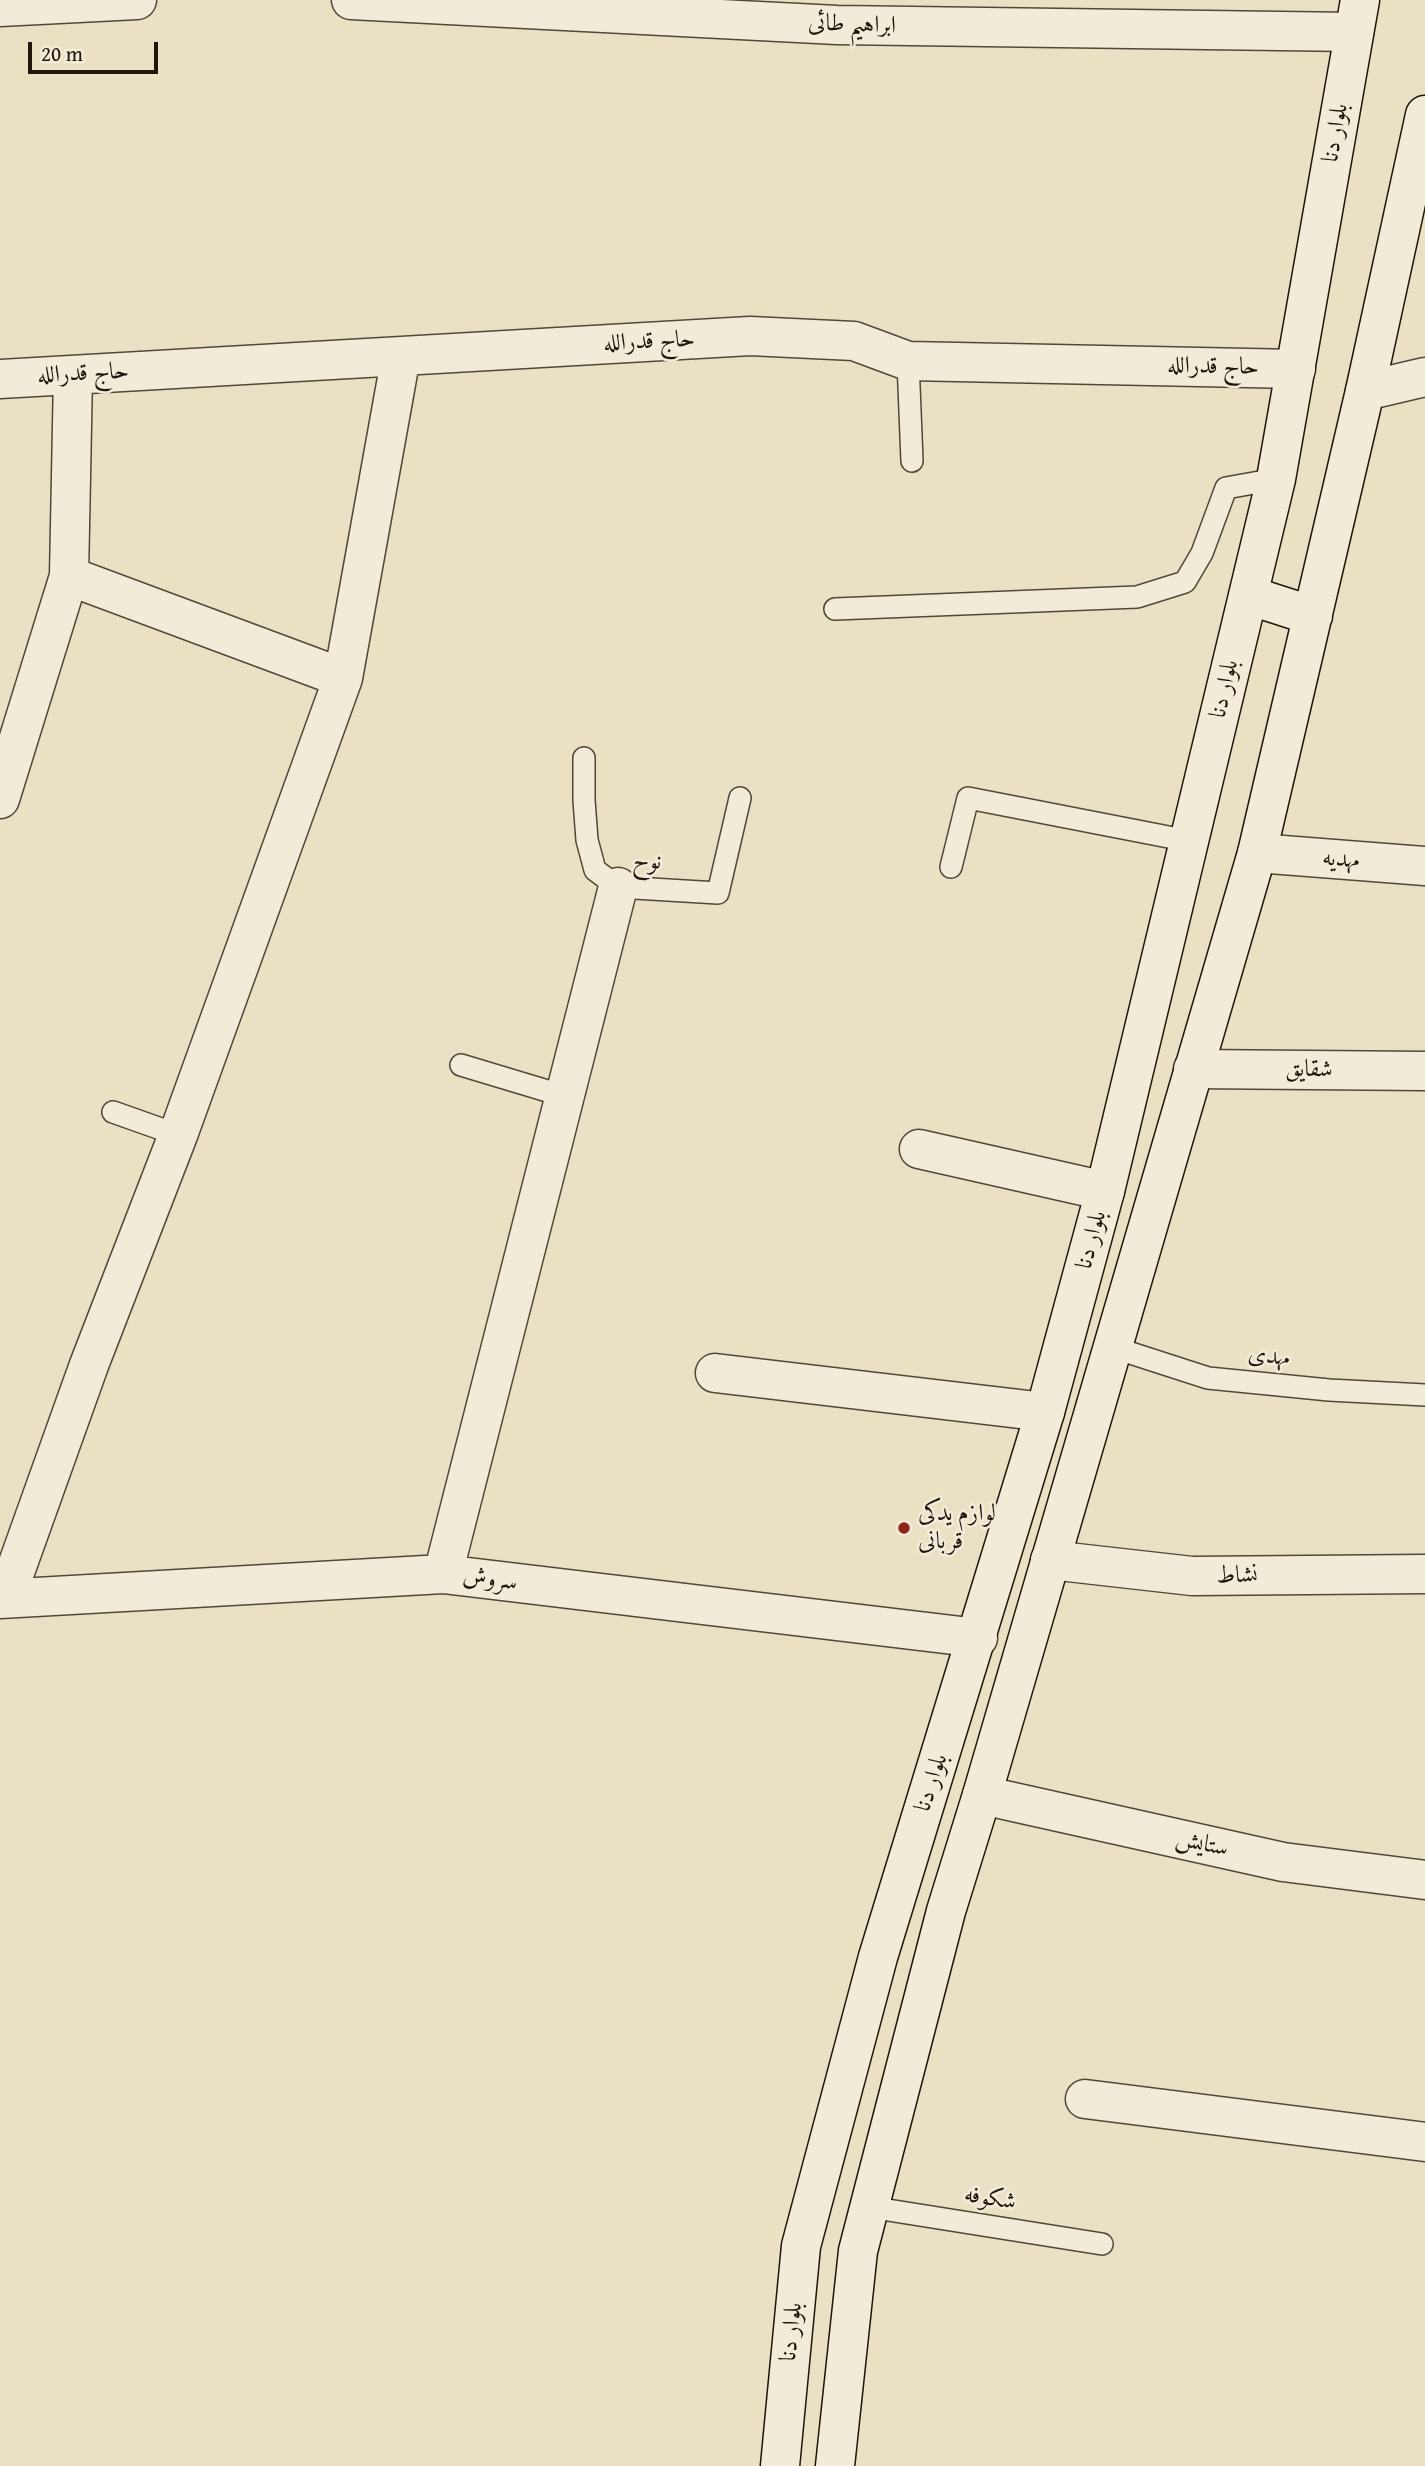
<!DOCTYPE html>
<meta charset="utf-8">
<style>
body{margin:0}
#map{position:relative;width:1425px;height:2466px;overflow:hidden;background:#eae0c3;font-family:"Gentium Book Plus",serif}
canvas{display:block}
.scale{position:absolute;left:28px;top:42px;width:130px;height:32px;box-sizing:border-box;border:4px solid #20160b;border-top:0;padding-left:9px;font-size:21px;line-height:24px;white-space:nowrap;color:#20160b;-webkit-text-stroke:5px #f1ebd8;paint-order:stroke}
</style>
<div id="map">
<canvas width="1425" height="2466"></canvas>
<div class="scale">20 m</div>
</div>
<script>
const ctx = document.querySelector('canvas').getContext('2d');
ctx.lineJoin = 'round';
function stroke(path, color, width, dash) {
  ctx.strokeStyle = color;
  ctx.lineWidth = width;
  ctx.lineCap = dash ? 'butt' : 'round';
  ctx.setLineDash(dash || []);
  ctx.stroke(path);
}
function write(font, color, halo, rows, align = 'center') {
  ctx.font = font + ' "Gentium Book Plus",Amiri,serif';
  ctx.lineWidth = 5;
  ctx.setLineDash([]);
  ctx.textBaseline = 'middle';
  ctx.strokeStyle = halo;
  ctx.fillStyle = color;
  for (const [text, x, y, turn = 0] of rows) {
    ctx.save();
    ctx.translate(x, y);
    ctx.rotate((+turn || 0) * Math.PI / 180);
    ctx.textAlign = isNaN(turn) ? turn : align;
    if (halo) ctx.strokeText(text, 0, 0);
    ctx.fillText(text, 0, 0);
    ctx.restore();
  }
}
const service = new Path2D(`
 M 908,361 L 912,461
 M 835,609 L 1137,597 L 1185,582 L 1202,553 L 1226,488 L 1276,479
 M 584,758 L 584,800 L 587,840 L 595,870 L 618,887 L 718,893 L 740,798
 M 951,867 L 968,798 L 1189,841
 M 461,1065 L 564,1096
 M 113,1112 L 178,1135
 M 1112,1347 L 1208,1378 L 1329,1390 L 1425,1395
 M 869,2207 L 1102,2244`);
const minor = new Path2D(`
 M 351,0 L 837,25 L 1354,32
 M 0,7 L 137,0
 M 0,379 L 750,336 L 854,341 L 908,361 L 1296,369
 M 1365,391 L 1425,377
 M 69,576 L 343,678
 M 0,799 L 69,576 L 73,375
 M 1257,853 L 1425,866
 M 1193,1069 L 1425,1071
 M 919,1149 L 1105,1191
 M 715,1373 L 1045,1412
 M 1050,1560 L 1192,1576 L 1425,1574
 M 443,1574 L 618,887
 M 6,1597 L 89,1365 L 178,1135 L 343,678 L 401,356
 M 0,1599 L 443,1574 L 978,1638
 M 982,1795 L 1283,1862 L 1425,1880
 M 1085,2099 L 1425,2142`);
const secondary = new Path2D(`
 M 1248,595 L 1313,616
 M 780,2466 L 801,2246 L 878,1957 L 1045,1412 L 1105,1191 L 1276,479 L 1360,0
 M 835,2466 L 858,2251 L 946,1911 L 982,1795 L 1257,853 L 1365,391 L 1425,115`);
stroke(service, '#524839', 24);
stroke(minor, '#524839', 41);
stroke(secondary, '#20160b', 41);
stroke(service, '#f1ebd8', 21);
stroke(minor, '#f1ebd8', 38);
stroke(secondary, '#f1ebd8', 38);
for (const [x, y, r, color] of [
 [904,1528,7,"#8f2418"]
]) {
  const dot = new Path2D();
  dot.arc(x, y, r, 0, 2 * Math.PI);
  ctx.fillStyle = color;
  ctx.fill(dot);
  stroke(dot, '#f1ebd8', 2.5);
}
write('24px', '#20160b', '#f1ebd8', [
 ["ابراهیم طائی",852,25,2],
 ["بلوار دنا",1336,133,-80],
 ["حاج قدرالله",649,342,-3],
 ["حاج قدرالله",1213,367,1],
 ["حاج قدرالله",83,374,-3],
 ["بلوار دنا",1225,689,-77],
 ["مهدیه",1341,860,5],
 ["نوح",647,862,3],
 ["شقایق",1309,1070,1],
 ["بلوار دنا",1092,1240,-75],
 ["مهدی",1269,1357,6],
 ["نشاط",1237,1576,-1],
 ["سروش",490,1580,7],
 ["بلوار دنا",932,1783,-72],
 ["ستایش",1202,1844,13],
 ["شکوفه",990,2199,9],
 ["بلوار دنا",792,2332,-84]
]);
write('24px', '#20160b', '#f1ebd8', [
 ["لوازم یدکی",918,1514],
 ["قربانی",918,1542]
], 'left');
</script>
